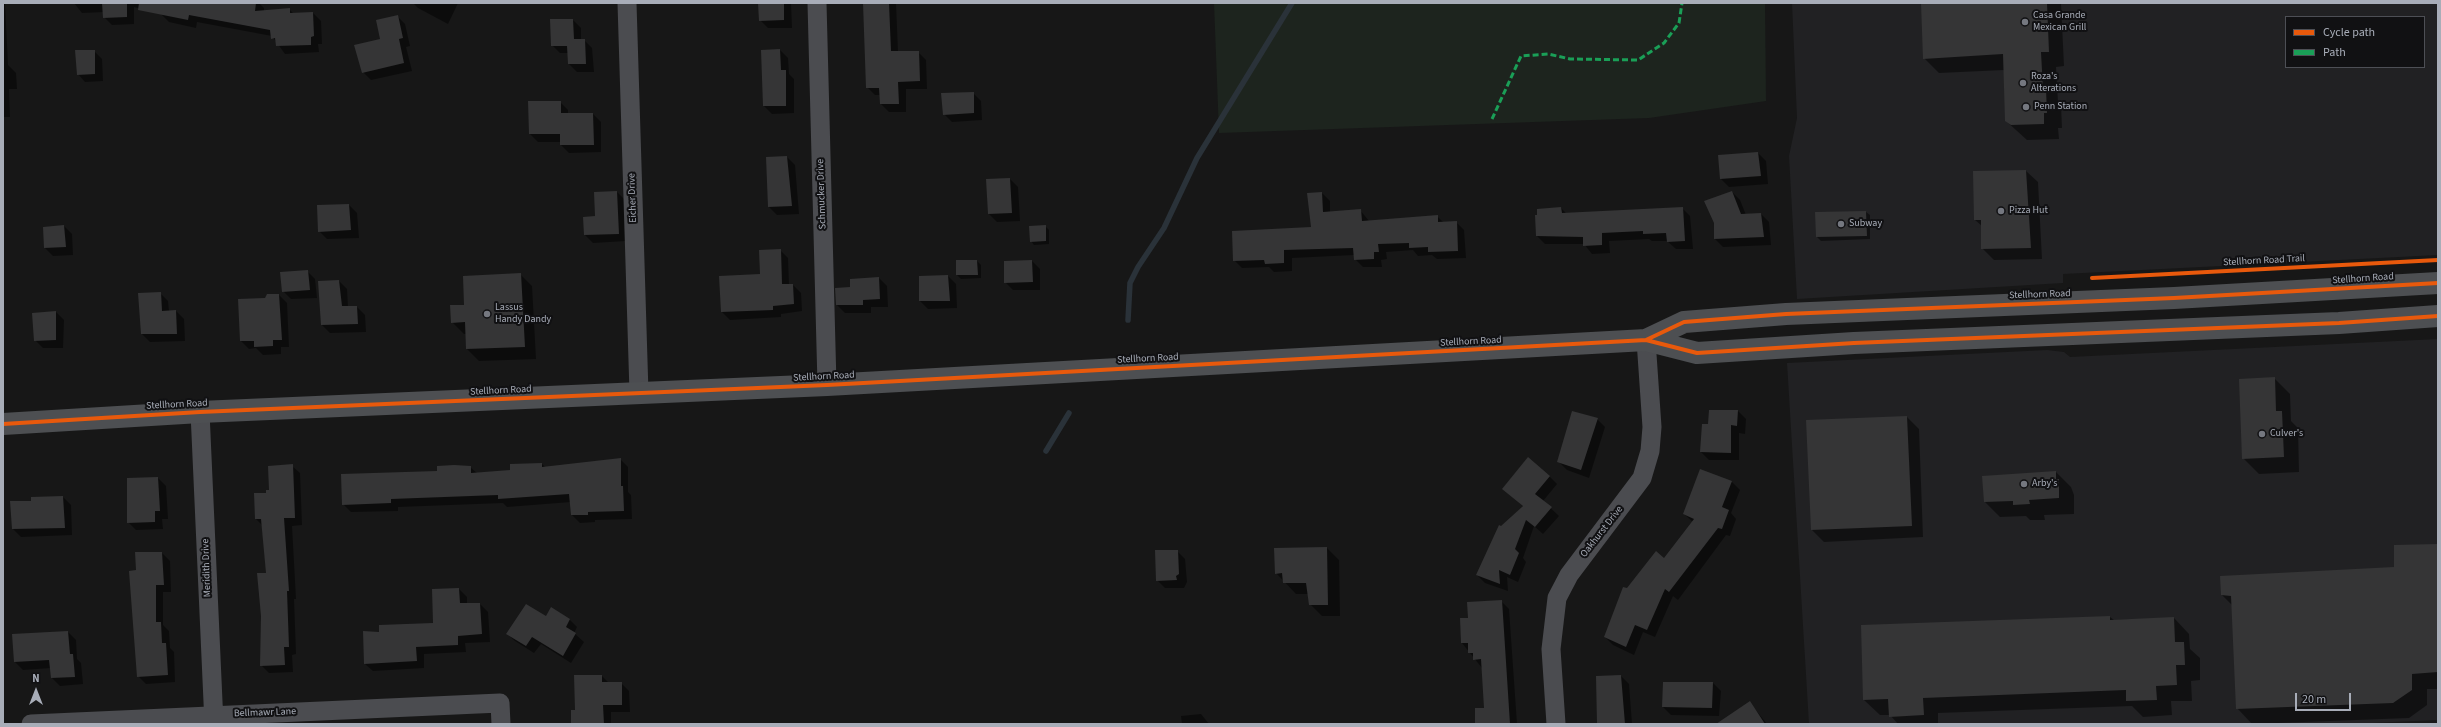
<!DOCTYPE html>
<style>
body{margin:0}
#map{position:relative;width:2441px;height:727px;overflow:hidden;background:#171717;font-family:"Source Sans 3",sans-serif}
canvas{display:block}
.frame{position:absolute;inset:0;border:4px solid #a8adb8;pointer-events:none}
.legend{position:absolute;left:2285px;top:16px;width:140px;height:52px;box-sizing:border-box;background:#111113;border:1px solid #4d4f55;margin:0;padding:5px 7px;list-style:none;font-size:12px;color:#a8adb8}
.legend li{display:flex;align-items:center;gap:8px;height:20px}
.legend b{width:20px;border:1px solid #4d4f55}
.north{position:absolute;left:16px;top:671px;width:40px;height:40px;-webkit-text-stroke:3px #111113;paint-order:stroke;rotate:0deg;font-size:11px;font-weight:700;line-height:16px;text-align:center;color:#a8adb8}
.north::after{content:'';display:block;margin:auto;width:14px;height:18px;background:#a8adb8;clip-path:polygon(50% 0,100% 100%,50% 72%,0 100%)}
.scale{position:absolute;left:2295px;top:693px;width:56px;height:18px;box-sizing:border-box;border:2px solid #a8adb8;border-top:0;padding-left:5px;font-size:12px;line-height:14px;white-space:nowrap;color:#a8adb8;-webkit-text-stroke:3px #111113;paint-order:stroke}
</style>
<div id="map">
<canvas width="2441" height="727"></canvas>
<div class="frame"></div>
<ul class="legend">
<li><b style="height:5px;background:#e8590c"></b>Cycle path</li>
<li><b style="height:5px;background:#1a9f57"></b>Path</li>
</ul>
<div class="north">N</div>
<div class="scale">20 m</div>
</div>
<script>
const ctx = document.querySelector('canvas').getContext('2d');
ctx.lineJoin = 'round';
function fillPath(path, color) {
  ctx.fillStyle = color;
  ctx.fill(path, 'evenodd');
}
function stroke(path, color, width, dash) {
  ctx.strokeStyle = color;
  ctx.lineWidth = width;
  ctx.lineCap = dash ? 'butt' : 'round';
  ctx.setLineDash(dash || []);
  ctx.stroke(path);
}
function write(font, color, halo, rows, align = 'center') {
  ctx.font = font + ' "Source Sans 3",sans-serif';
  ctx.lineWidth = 4;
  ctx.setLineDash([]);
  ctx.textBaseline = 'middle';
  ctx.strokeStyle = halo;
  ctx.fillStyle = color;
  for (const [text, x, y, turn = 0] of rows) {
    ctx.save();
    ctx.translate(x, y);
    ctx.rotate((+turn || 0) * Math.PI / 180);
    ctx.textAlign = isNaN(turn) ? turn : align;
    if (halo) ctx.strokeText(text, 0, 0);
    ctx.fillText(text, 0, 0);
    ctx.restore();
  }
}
fillPath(new Path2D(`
 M 1792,3 L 2438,3 L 2438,255 L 2063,274 L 2063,283 L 1797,299 L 1789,156 L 1797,118 ZM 2286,17 L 2424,17 L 2424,67 L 2286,67 Z
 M 2438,339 L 2438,720 L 2348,724 L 1809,724 L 1787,363 L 2047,350 L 2064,352 L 2070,357 Z`), '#212123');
fillPath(new Path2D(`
 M 1214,3 L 1765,3 L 1766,101 L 1649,118 L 1219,133 Z`), '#1d241e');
fillPath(new Path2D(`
 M 3,3 L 5,3 L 8,65 L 16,73 L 17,89 L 9,89 L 10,117 L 3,117 Z
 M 74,3 L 259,3 L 264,8 L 264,11 L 289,9 L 294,14 L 313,13 L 321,21 L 322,44 L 318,44 L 319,52 L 285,54 L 272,36 L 197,22 L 196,28 L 169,22 L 161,14 L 134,7 L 134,24 L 112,25 L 104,17 L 104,12 L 82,13 Z
 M 413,3 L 458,3 L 448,24 L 418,8 Z
 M 759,3 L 791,3 L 792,28 L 768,28 L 760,20 Z
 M 864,3 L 896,3 L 898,52 L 918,52 L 926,60 L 927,89 L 906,89 L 906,112 L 889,112 L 881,104 L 880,95 L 875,95 L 867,87 Z
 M 1922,3 L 2061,3 L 2064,66 L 2056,67 L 2058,102 L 2061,105 L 2062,128 L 2058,128 L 2059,139 L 2027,140 L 2006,121 L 2004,70 L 1939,73 L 1924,58 Z
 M 397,16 L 405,24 L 410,46 L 406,47 L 412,71 L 371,80 L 363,72 L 381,39 Z
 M 573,20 L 581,28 L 581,40 L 584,40 L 592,48 L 594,72 L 577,72 L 569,64 L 569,53 L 560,53 L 552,45 Z
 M 780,50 L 788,58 L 789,74 L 794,79 L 794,113 L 772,114 L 764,106 L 762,51 Z
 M 94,51 L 102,59 L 103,81 L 85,82 L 78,74 Z
 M 973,93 L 981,101 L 982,120 L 952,122 L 944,114 Z
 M 560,102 L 568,110 L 568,114 L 593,114 L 601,122 L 601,152 L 569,153 L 561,145 L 561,142 L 538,142 L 530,134 Z
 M 1758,153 L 1766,161 L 1768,184 L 1729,187 L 1721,179 Z
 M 787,157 L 795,165 L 799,214 L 777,215 L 769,207 Z
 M 2026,171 L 2038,182 L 2042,259 L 1994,260 L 1982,248 L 1982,226 L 1975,220 L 1974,172 Z
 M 1010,179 L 1018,187 L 1020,221 L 997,222 L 989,214 Z
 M 617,192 L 625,200 L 626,241 L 593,243 L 585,235 L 596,217 Z
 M 1732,192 L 1740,200 L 1746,215 L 1761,214 L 1769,222 L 1771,245 L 1723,247 L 1715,239 L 1714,222 Z
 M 1322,193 L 1330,201 L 1330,213 L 1360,210 L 1369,221 L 1437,216 L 1443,222 L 1456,222 L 1464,230 L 1466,258 L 1437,259 L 1432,255 L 1418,256 L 1413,250 L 1386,252 L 1387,259 L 1381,260 L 1382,267 L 1363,267 L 1355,259 L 1354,255 L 1292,258 L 1292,271 L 1274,272 L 1269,267 L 1242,268 L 1234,260 L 1312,228 Z
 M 349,205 L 357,213 L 359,238 L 327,239 L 319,231 Z
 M 1561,208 L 1567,214 L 1682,208 L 1690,216 L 1693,249 L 1676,249 L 1667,241 L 1652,241 L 1649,239 L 1609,241 L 1610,253 L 1592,254 L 1584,244 L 1545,244 L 1537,236 Z
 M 1866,212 L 1870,215 L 1870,239 L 1821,241 L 1817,237 L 1817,213 Z
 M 64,226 L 72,234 L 73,255 L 53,256 L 45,248 L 44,228 Z
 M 1045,226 L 1049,230 L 1049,244 L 1034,245 L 1031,241 Z
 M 780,250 L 788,258 L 789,285 L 793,285 L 801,293 L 802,311 L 781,314 L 781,317 L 730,320 L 722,312 L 762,275 Z
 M 977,261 L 981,265 L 981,278 L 961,279 L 957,275 Z
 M 1032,261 L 1040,269 L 1040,290 L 1013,290 L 1005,282 Z
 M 307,271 L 315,279 L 317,298 L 291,299 L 283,291 Z
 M 520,274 L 532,286 L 536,359 L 479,361 L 467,349 L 467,334 L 464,334 L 452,322 L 465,306 Z
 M 948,276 L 956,284 L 957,308 L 928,309 L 920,301 Z
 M 879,278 L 887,286 L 888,307 L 871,307 L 871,313 L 845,313 L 837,305 L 851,288 Z
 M 339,281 L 347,289 L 348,307 L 357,307 L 365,315 L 366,332 L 330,333 L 322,325 Z
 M 160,293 L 168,301 L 169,311 L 176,311 L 184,319 L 185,341 L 150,342 L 142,334 Z
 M 279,295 L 287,303 L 289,347 L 281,347 L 281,354 L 263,355 L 256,348 L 249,349 L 241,341 L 265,299 Z
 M 56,312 L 64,320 L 63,348 L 43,348 L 35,340 L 33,314 Z
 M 2274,378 L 2290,394 L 2291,421 L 2298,428 L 2299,472 L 2259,474 L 2243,458 Z
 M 1738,411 L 1746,419 L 1745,434 L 1739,433 L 1739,460 L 1709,460 L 1701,452 L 1709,425 Z
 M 1907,417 L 1919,429 L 1923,537 L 1824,542 L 1812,530 Z
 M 1597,419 L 1605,427 L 1589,478 L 1567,470 L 1559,462 Z
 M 620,459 L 628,467 L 628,492 L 631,495 L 632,519 L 595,520 L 595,522 L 580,523 L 572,515 L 571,502 L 507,507 L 503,503 L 398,507 L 398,511 L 351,512 L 343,504 L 438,472 L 470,467 L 477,473 L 511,471 L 542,464 L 546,468 Z
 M 292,466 L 300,473 L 302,525 L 292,526 L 296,599 L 294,599 L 296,654 L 292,655 L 293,672 L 269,673 L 261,665 L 267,574 L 263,526 L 256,519 L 267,494 Z
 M 1700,471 L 1732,482 L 1740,490 L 1731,513 L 1736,519 L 1730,536 L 1726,535 L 1678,600 L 1673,596 L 1655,637 L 1643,632 L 1634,655 L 1613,645 L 1605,637 L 1628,589 L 1665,559 L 1693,522 L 1684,514 Z
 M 2056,472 L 2071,487 L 2074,495 L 2074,514 L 2044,515 L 2045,520 L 2030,520 L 2026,516 L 2000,517 L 1985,502 Z
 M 1549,476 L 1557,484 L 1543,501 L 1559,516 L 1543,534 L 1534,526 L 1523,558 L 1526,562 L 1518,582 L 1507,577 L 1508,591 L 1485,583 L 1477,575 L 1501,527 L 1523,506 L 1512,496 Z
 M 158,478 L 166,486 L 168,519 L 162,519 L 163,529 L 136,530 L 128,522 Z
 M 63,497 L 71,505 L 72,535 L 21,537 L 13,529 L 32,502 Z
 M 2438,545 L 2438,689 L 2427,689 L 2427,705 L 2409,718 L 2252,724 L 2237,708 L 2233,606 L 2222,595 L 2396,568 Z
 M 1327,548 L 1339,560 L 1340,616 L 1322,616 L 1310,604 L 1309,594 L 1296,594 L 1276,573 Z
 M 1177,551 L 1185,559 L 1187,582 L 1184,588 L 1165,588 L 1157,580 Z
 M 162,553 L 170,561 L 171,592 L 163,592 L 163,625 L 169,631 L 170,648 L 174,652 L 175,682 L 146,684 L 138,676 Z
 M 459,589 L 467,597 L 467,604 L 480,604 L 488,612 L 490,642 L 465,643 L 466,652 L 424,654 L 424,668 L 373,671 L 365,664 L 380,633 L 434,624 Z
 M 1501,601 L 1509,609 L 1517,724 L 1476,724 L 1485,709 L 1482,668 L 1462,643 L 1469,619 Z
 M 546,617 L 569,619 L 577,627 L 574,633 L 584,642 L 571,663 L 541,644 L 534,653 L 515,641 L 507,634 Z
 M 2110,617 L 2114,620 L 2174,618 L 2189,634 L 2190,649 L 2200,658 L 2200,680 L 2191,681 L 2192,701 L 2171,701 L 2172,715 L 2143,717 L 2132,706 L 1938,713 L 1938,724 L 1898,724 L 1890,715 L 1880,715 L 1864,700 Z
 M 68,632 L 76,640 L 77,659 L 81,663 L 83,684 L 60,686 L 52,678 L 51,668 L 23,670 L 15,662 Z
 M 602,676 L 609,683 L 621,683 L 629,691 L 630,712 L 611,712 L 611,724 L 572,724 L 576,711 Z
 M 1621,676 L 1629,684 L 1632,724 L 1598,724 L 1597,677 Z
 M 1713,683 L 1721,691 L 1719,716 L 1671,715 L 1663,707 Z
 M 1750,703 L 1767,724 L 1727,724 Z
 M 1201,714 L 1209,724 L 1182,724 L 1181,716 Z`), '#0007');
stroke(new Path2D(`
 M 1128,320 L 1130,283 L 1138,267 L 1164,228 L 1197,158 L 1292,3
 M 1046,451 L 1069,413`), '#2a3239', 5.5);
fillPath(new Path2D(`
 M 102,3 L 127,3 L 127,17 L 103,18 Z
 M 139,3 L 256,3 L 255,11 L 290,8 L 290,13 L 313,12 L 314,36 L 311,37 L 311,45 L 276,46 L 275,38 L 271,39 L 270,30 L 189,15 L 188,20 L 138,10 Z
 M 758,3 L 784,3 L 784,20 L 759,21 Z
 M 863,3 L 889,3 L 891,51 L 919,51 L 920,81 L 898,82 L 899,104 L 880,104 L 879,88 L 866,88 Z
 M 1921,3 L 2047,3 L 2049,52 L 2041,52 L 2043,89 L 2046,89 L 2047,113 L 2044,113 L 2044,124 L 2011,125 L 2005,121 L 2003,54 L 1923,59 Z
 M 398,15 L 403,38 L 399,39 L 404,63 L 362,73 L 354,45 L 380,39 L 376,20 Z
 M 550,19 L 573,19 L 574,39 L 585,39 L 586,64 L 568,64 L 567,46 L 551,46 Z
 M 780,49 L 781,70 L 786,70 L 786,106 L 763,106 L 761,50 Z
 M 75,50 L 95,50 L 95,74 L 77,75 Z
 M 974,92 L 974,113 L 943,115 L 941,93 Z
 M 528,101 L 561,101 L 561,113 L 593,113 L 594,145 L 560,145 L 560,134 L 529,134 Z
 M 1758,152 L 1761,176 L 1720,179 L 1718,155 Z
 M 787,156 L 792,206 L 768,207 L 766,157 Z
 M 2026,170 L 2031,248 L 1981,249 L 1981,220 L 1974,220 L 1973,171 Z
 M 1010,178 L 1012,213 L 988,214 L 986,179 Z
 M 617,191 L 619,234 L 584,235 L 583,217 L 595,216 L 594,192 Z
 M 1732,191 L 1741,214 L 1761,213 L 1764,237 L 1714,239 L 1714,223 L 1704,201 Z
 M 1322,192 L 1323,212 L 1361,209 L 1362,221 L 1438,215 L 1438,222 L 1457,221 L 1458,251 L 1428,252 L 1428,247 L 1409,248 L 1409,243 L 1378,244 L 1379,252 L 1374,252 L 1374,259 L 1354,260 L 1353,248 L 1284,250 L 1284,263 L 1265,264 L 1264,260 L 1233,261 L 1232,231 L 1311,227 L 1307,193 Z
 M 349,204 L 351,230 L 318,232 L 317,205 Z
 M 1561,207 L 1562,213 L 1683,207 L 1685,241 L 1667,242 L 1666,233 L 1643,234 L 1643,231 L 1602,233 L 1602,245 L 1583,246 L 1583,237 L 1536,236 L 1535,215 L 1537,215 L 1537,209 Z
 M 1866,211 L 1867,236 L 1816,237 L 1815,212 Z
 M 64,225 L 66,247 L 44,248 L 43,227 Z
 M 1046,225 L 1046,241 L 1030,242 L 1029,226 Z
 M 781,249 L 782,284 L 793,284 L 794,304 L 773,306 L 773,310 L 721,312 L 719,276 L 760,274 L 759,250 Z
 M 956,260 L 977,260 L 978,275 L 956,275 Z
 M 1032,260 L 1033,282 L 1004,283 L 1004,261 Z
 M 308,270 L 310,290 L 282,292 L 280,272 Z
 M 521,273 L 525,347 L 466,349 L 465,322 L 451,323 L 450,305 L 464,305 L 463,276 Z
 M 948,275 L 950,301 L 919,301 L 919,276 Z
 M 879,277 L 880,299 L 863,300 L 863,305 L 836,305 L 835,288 L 850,287 L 850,279 Z
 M 339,280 L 342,306 L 357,306 L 358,324 L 321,325 L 318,281 Z
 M 161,292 L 162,311 L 176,310 L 177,334 L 141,334 L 138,293 Z
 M 267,294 L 279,294 L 282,340 L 273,340 L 273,346 L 254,347 L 254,341 L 240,341 L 238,299 L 265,298 Z
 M 56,311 L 56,340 L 34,341 L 32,313 Z
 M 2275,377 L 2276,411 L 2282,411 L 2284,457 L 2242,459 L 2239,379 Z
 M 1709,410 L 1738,410 L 1737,426 L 1731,425 L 1731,453 L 1700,452 L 1702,424 L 1708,424 Z
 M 1572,411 L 1598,418 L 1581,470 L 1557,462 Z
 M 1907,416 L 1912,526 L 1811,530 L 1806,420 Z
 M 1528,457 L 1550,476 L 1535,494 L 1552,507 L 1535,527 L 1526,520 L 1515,549 L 1519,553 L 1510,575 L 1499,570 L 1500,584 L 1476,575 L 1499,525 L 1501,526 L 1523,506 L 1502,489 Z
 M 621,458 L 621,486 L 623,486 L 624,511 L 588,512 L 588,515 L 571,515 L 569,494 L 498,499 L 498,495 L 391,499 L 391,503 L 342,505 L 341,474 L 437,471 L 437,466 L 454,465 L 471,466 L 471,473 L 510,470 L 510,464 L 542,463 L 542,467 Z
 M 293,464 L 295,518 L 284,518 L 289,591 L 287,591 L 289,647 L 284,647 L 285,665 L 260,666 L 261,616 L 257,573 L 266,573 L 261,519 L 255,519 L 254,493 L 266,493 L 266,490 L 269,490 L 268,466 Z
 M 1700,469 L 1732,481 L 1722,507 L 1729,510 L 1722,529 L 1718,528 L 1669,592 L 1665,589 L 1647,630 L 1635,625 L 1626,647 L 1604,637 L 1623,587 L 1627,588 L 1656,551 L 1664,558 L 1694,519 L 1683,514 Z
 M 2056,471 L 2056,479 L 2059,479 L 2059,498 L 2029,500 L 2030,504 L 2013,505 L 2013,501 L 1984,502 L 1982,476 Z
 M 158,477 L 160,511 L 155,511 L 155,522 L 127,523 L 127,478 Z
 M 63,496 L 65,528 L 12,529 L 10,501 L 31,501 L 31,497 Z
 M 2438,544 L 2438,672 L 2412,674 L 2412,690 L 2393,703 L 2236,709 L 2231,596 L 2221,595 L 2220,576 L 2394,567 L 2394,545 Z
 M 1327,547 L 1328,605 L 1309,605 L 1306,583 L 1283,583 L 1282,573 L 1275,574 L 1274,548 Z
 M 1155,550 L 1178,550 L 1179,574 L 1176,576 L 1177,580 L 1156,581 Z
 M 135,552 L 162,552 L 164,585 L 156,585 L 156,622 L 161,622 L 162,643 L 166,643 L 168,675 L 137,677 L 129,571 L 136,570 Z
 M 459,588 L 460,603 L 480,603 L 482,634 L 458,636 L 458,645 L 416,647 L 417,661 L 364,664 L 363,631 L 379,632 L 379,625 L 433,623 L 432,589 Z
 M 1502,600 L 1510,724 L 1475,724 L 1475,708 L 1484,708 L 1481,659 L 1473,660 L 1473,653 L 1468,653 L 1468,643 L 1461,643 L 1460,618 L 1468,618 L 1467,602 Z
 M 526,604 L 546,616 L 551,607 L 570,619 L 566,627 L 576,633 L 563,656 L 532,637 L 526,646 L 506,634 Z
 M 2110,616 L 2110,620 L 2174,617 L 2175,642 L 2184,642 L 2185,665 L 2176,665 L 2177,685 L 2156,686 L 2157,700 L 2126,701 L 2126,690 L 1923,698 L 1924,715 L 1889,717 L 1888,699 L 1863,700 L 1861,625 Z
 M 68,631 L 70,654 L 73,654 L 75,677 L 51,678 L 49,660 L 14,662 L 12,634 Z
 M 574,675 L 602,675 L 602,682 L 622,682 L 622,705 L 603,705 L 604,724 L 571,724 L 571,710 L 575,710 Z
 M 1621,675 L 1625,724 L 1597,724 L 1596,676 Z
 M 1663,682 L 1713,682 L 1712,708 L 1662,707 Z
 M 1750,701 L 1765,724 L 1716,724 Z`), '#353536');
stroke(new Path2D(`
 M 627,3 L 639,393
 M 817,3 L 827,385
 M 200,412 L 214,724
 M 31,724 L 500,703 L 501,724
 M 1556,724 L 1551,649 L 1557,598 L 1569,575 L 1642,478 L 1650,451 L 1652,427 L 1646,340`), '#4b4c50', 19);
stroke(new Path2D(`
 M 1646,340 L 1684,322 L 1786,314 L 2174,298 L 2438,283
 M 3,424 L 200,412 L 827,385 L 1646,340 L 1697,353 L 1854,343 L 2339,323 L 2438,316`), '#4d4f52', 22);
stroke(new Path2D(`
 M 1492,119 L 1521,56 L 1548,54 L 1570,59 L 1638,60 L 1664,43 L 1679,23 L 1682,3`), '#1a9f57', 3, [6, 3]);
stroke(new Path2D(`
 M 2092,278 L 2438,260
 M 1646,340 L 1684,322 L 1786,314 L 2174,298 L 2438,283
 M 3,424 L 200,412 L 827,385 L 1646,340 L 1697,353 L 1854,343 L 2339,323 L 2438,316`), '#e8590c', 4);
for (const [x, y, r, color] of [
 [2025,22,4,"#757880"],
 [2023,83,4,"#757880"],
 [2026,107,4,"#757880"],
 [2001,211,4,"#757880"],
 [1841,224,4,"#757880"],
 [487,314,4,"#757880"],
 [2262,434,4,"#757880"],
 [2024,484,4,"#757880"]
]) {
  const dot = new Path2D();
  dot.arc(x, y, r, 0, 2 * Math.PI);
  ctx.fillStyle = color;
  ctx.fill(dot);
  stroke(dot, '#111113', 1.5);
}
write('10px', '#a8adb8', '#111113', [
 ["Casa Grande",2033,16],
 ["Mexican Grill",2033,28],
 ["Roza's",2031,77],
 ["Alterations",2031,89],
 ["Penn Station",2034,107],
 ["Pizza Hut",2009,211],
 ["Subway",1849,224],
 ["Lassus",495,308],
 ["Handy Dandy",495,320],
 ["Culver's",2270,434],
 ["Arby's",2032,484]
], 'left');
write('10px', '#a8adb8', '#111113', [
 ["Schmucker Drive",822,194,-92],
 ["Eicher Drive",633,198,-92],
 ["Stellhorn Road Trail",2264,261,-3],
 ["Stellhorn Road",2363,279,-4],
 ["Stellhorn Road",2040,295,-2],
 ["Stellhorn Road",1471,342,-3],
 ["Stellhorn Road",1148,359,-3],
 ["Stellhorn Road",824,377,-3],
 ["Stellhorn Road",501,391,-3],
 ["Stellhorn Road",177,405,-3],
 ["Oakhurst Drive",1602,532,-52],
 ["Meridith Drive",207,568,-92],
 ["Bellmawr Lane",265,713,-2]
]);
</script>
